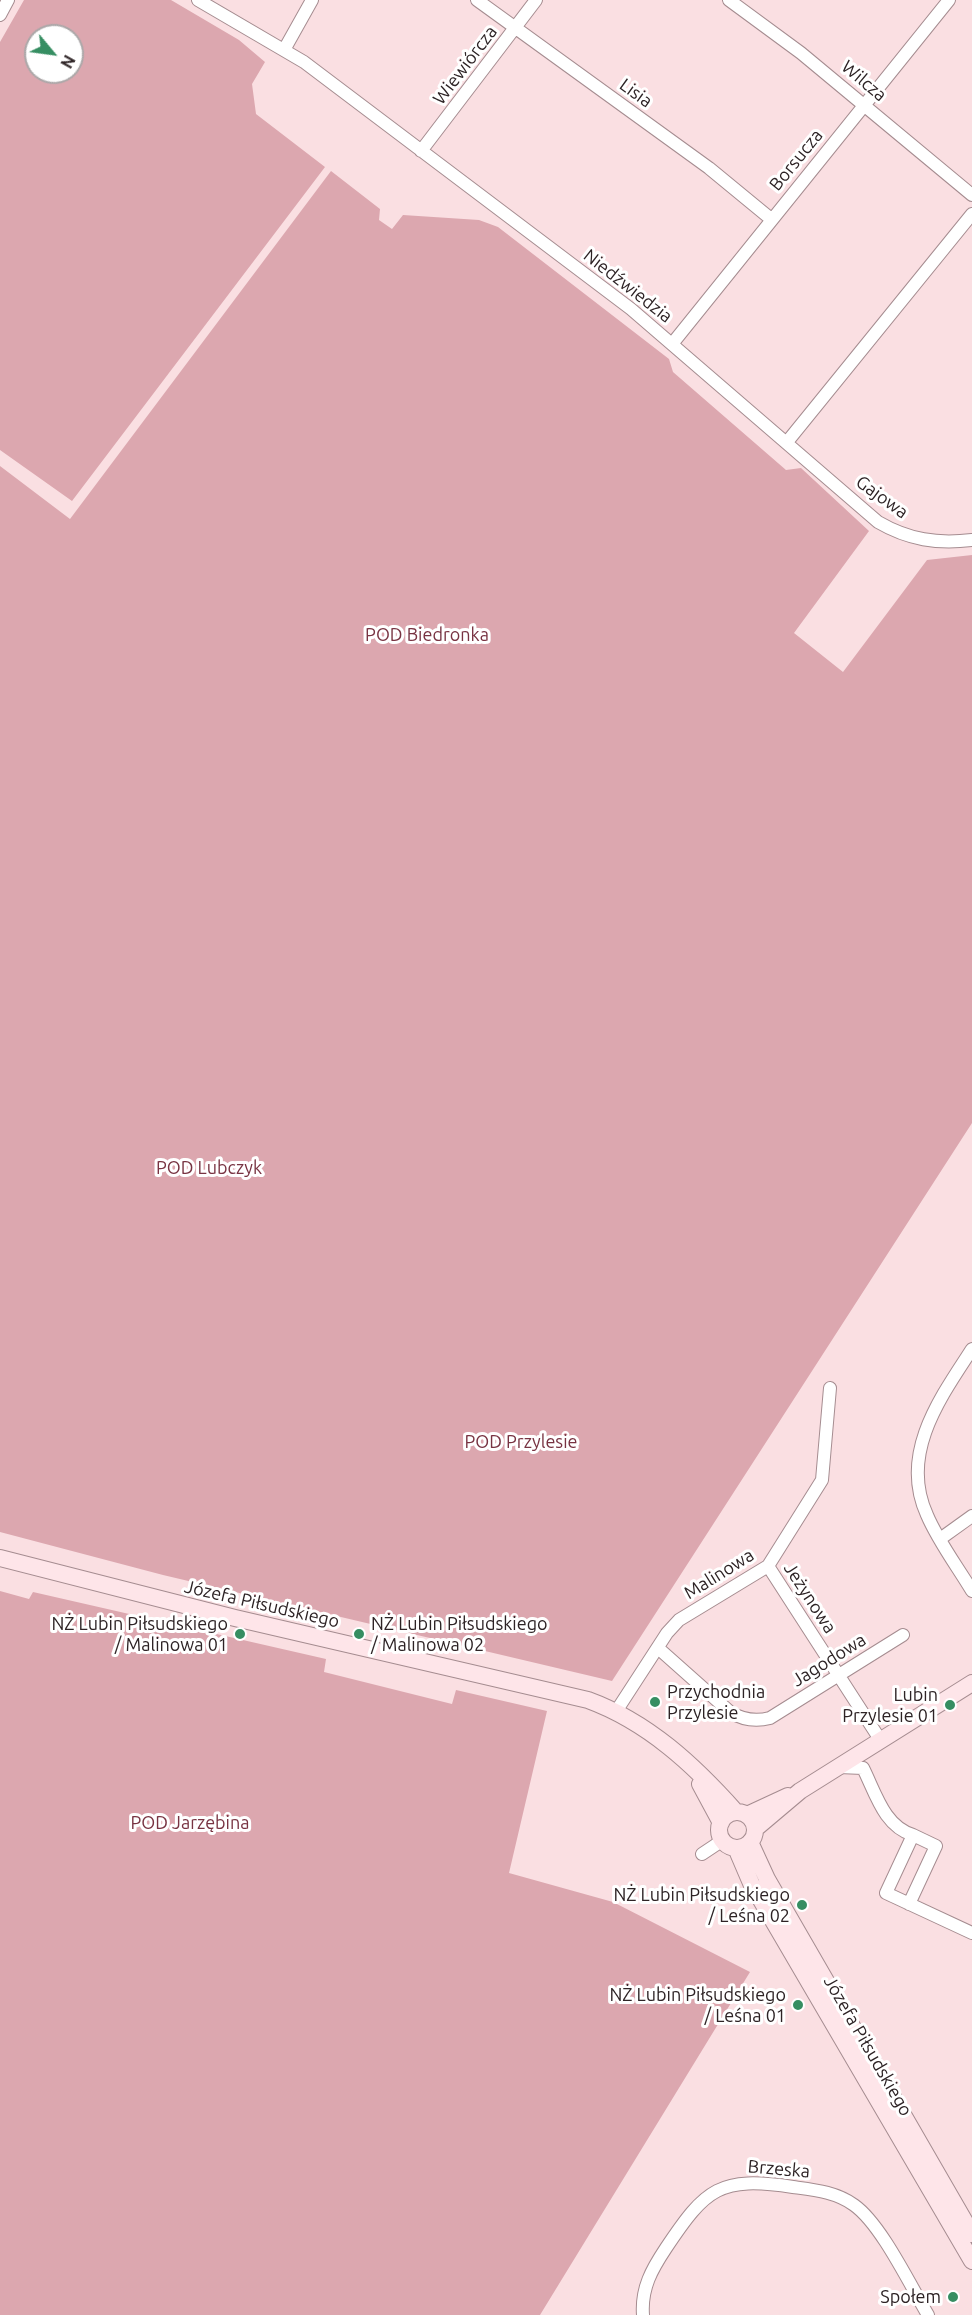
<!DOCTYPE html>
<meta charset="utf-8">
<style>
body{margin:0}
#map{position:relative;width:972px;height:2315px;overflow:hidden;background:#fadfe2;font-family:Ubuntu,sans-serif}
canvas{display:block}
.north{position:absolute;left:24px;top:24px;width:60px;height:60px;box-sizing:border-box;background:#fff;border:2px solid #aba7a8;border-radius:50%;rotate:119deg;font-size:16px;font-weight:700;line-height:24px;text-align:center;color:#2d2325}
.north::after{content:'';display:block;margin:auto;width:21px;height:27px;background:#368e62;clip-path:polygon(50% 0,100% 100%,50% 72%,0 100%)}
</style>
<div id="map">
<canvas width="972" height="2315"></canvas>
<div class="north">N</div>
</div>
<script>
const ctx = document.querySelector('canvas').getContext('2d');
ctx.lineJoin = 'round';
function fillPath(path, color) {
  ctx.fillStyle = color;
  ctx.fill(path, 'evenodd');
}
function stroke(path, color, width, dash) {
  ctx.strokeStyle = color;
  ctx.lineWidth = width;
  ctx.lineCap = dash ? 'butt' : 'round';
  ctx.setLineDash(dash || []);
  ctx.stroke(path);
}
function write(font, color, halo, rows, align = 'center') {
  ctx.font = font + ' Ubuntu,sans-serif';
  ctx.lineWidth = 6;
  ctx.setLineDash([]);
  ctx.textBaseline = 'middle';
  ctx.strokeStyle = halo;
  ctx.fillStyle = color;
  for (const [text, x, y, turn = 0] of rows) {
    ctx.save();
    ctx.translate(x, y);
    ctx.rotate((+turn || 0) * Math.PI / 180);
    ctx.textAlign = isNaN(turn) ? turn : align;
    if (halo) ctx.strokeText(text, 0, 0);
    ctx.fillText(text, 0, 0);
    ctx.restore();
  }
}
fillPath(new Path2D(`
 M 24,0 L 171,0 L 239,40 L 265,62 L 252,84 L 256,114 L 325,167 L 72,501 L 0,450 L 0,42 ZM 36,36 L 72,36 L 72,72 L 36,72 Z
 M 331,171 L 380,209 L 379,220 L 392,229 L 403,215 L 479,220 L 498,227 L 669,359 L 673,372 L 786,470 L 801,468 L 869,531 L 794,633 L 843,672 L 927,560 L 972,555 L 972,1123 L 612,1681 L 163,1575 L 0,1532 L 0,466 L 70,519 Z
 M 0,1591 L 29,1599 L 33,1592 L 326,1659 L 324,1672 L 452,1704 L 456,1690 L 547,1711 L 509,1873 L 613,1902 L 750,1972 L 540,2315 L 0,2315 Z`), '#dca7af');
const street = new Path2D(`
 M 198,0 L 304,62 L 631,309 L 878,522 C 909,540 937,544 972,540
 M 477,0 L 709,168 L 771,219
 M 729,0 L 801,53 L 972,195
 M 0,15 L 8,0
 M 284,50 L 312,0
 M 421,151 L 536,0
 M 672,344 L 949,0
 M 787,442 L 972,214
 M 972,1349 C 940,1398 899,1454 927,1515 C 938,1541 957,1566 972,1591
 M 940,1539 L 972,1516
 M 768,1566 L 881,1741
 M 658,1648 L 730,1712 C 743,1720 755,1722 770,1718 L 903,1635
 M 617,1710 L 667,1633 L 679,1620 L 768,1566 L 822,1480 L 830,1388
 M 839,1767 L 863,1768 C 876,1794 884,1826 913,1835
 M 702,1854 L 723,1840
 M 909,1904 L 936,1846 L 913,1835 L 886,1893 L 972,1933
 M 643,2315 C 641,2288 652,2269 666,2248 C 706,2188 720,2176 793,2187 C 815,2190 836,2192 854,2205 C 881,2224 910,2285 928,2315`);
const secondary = new Path2D(`
 M 0,1558 L 235,1618 L 588,1700 C 648,1722 694,1765 736,1812
 M 700,1784 L 721,1823
 M719 1830a18 18 0 1 1 36 0a18 18 0 1 1-36 0Z
 M 747,1815 L 788,1796
 M 755,1829 L 800,1791 L 972,1683
 M 750,1842 L 767,1879 L 972,2234
 M 736,1848 L 751,1883 L 972,2261`);
stroke(street, '#a58c90', 14);
stroke(secondary, '#a58c90', 18);
stroke(street, '#fff', 12);
stroke(secondary, '#fee5e9', 16);
for (const [x, y, r, color] of [
 [240,1634,6,"#368e62"],
 [359,1634,6,"#368e62"],
 [655,1702,6,"#368e62"],
 [950,1705,6,"#368e62"],
 [802,1905,6,"#368e62"],
 [798,2005,6,"#368e62"],
 [953,2297,6,"#368e62"]
]) {
  const dot = new Path2D();
  dot.arc(x, y, r, 0, 2 * Math.PI);
  ctx.fillStyle = color;
  ctx.fill(dot);
  stroke(dot, '#fff', 2);
}
write('18px', '#2d2325', '#fff', [
 ["Wiewiórcza",465,65,-53],
 ["Wilcza",864,81,40],
 ["Lisia",636,93,36],
 ["Borsucza",796,160,-51],
 ["Niedźwiedzia",628,286,38],
 ["Gajowa",882,497,36],
 ["Malinowa",719,1574,-32],
 ["Jeżynowa",810,1598,57],
 ["Józefa Piłsudskiego",262,1604,13],
 ["Jagodowa",829,1660,-32],
 ["Józefa Piłsudskiego",868,2046,60],
 ["Brzeska",779,2169,5]
]);
write('18px', '#783342', '#fff', [
 ["POD Biedronka",427,635],
 ["POD Lubczyk",209,1168],
 ["POD Przylesie",521,1442],
 ["POD Jarzębina",190,1823]
]);
write('18px', '#2d2325', '#fff', [
 ["NŻ Lubin Piłsudskiego",228,1624],
 ["/ Malinowa 01",228,1645],
 ["NŻ Lubin Piłsudskiego",371,1624,"left"],
 ["/ Malinowa 02",371,1645,"left"],
 ["Przychodnia",667,1692,"left"],
 ["Przylesie",667,1713,"left"],
 ["Lubin",938,1695],
 ["Przylesie 01",938,1716],
 ["NŻ Lubin Piłsudskiego",790,1895],
 ["/ Leśna 02",790,1916],
 ["NŻ Lubin Piłsudskiego",786,1995],
 ["/ Leśna 01",786,2016],
 ["Społem",941,2297]
], 'right');
</script>
